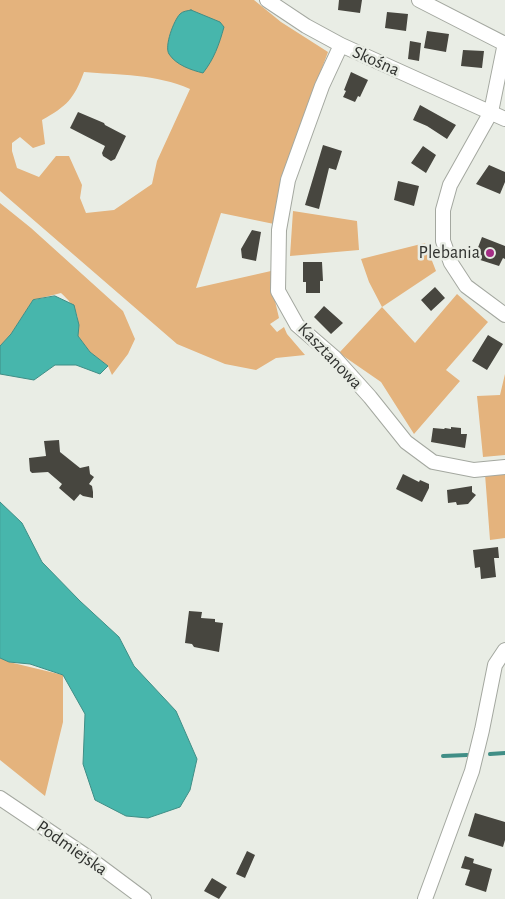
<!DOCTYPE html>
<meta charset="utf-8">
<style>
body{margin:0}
canvas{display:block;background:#e9ede5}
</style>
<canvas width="505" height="899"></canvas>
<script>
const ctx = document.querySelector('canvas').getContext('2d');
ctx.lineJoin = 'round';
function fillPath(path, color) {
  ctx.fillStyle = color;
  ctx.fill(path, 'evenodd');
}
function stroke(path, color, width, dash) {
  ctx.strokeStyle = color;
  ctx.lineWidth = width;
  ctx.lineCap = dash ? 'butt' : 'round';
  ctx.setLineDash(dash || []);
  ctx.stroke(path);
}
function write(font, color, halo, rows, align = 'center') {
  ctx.font = font + ' "Alegreya Sans",sans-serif';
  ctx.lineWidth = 5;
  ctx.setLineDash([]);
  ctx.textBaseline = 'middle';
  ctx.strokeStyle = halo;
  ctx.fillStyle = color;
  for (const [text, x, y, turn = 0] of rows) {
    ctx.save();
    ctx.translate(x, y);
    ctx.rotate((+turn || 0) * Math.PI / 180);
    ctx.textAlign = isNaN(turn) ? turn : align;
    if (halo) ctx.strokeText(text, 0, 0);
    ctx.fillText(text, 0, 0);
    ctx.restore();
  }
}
fillPath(new Path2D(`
 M 0,0 L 254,0 L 281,22 L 328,52 L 294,143 L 274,224 L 221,213 L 196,288 L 271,271 L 272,288 L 279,318 L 270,324 L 277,332 L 284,327 L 287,334 L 305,355 L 276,358 L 256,370 L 225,364 L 177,344 L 0,191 ZM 84,72 C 119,75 156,74 190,89 L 157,161 L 152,184 L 114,210 L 86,213 L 80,198 L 82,185 L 69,156 L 56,156 L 39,177 L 17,168 L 12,151 L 12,143 L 20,137 L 33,148 L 45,144 L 42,120 C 67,106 74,99 84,72 Z
 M 0,203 L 31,228 L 123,311 L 135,339 L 128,354 L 112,375 L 108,366 L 90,352 L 78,336 C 80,315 76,307 61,293 L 33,300 L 11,334 L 0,346 Z
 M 293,211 L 357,221 L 359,250 L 290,256 Z
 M 425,243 L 436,271 L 382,307 L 415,343 L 457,294 L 488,322 L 446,370 L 460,381 L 414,434 L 381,382 L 339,353 L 382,307 L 369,282 L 361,259 Z
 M 505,374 L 505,455 L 483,457 L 477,396 L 500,395 Z
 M 505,473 L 505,538 L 490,540 L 485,474 Z
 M 0,658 L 9,662 L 63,675 L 63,722 L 45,796 L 0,760 Z`), '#e4b37d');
const water = new Path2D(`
 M 191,10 L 220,22 L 224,27 C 219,45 214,59 203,73 C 191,70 176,65 169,54 C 164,46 174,20 180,14 C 183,11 187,11 191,10 Z
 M 55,296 L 74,305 L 79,325 L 78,336 L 90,352 L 108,366 L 100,374 L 76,365 L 55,365 L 34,380 L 0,374 L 0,346 L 11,334 L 33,300 Z
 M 0,502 L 22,523 L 42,562 L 80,601 L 119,637 L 134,666 L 176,711 L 197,759 L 190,790 L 180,807 L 148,818 L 126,816 L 95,800 L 83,764 L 85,714 L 63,675 L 30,664 L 9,662 L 0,658 Z`);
fillPath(water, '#47b6ac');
stroke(water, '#408e86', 1);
stroke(new Path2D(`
 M 490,754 L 505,753
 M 443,756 L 467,755`), '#408e86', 4);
fillPath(new Path2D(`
 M 339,0 L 362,0 L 360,13 L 338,10 Z
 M 387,12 L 408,14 L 406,31 L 385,28 Z
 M 427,31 L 449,34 L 446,52 L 424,48 Z
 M 410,41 L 421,43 L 419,61 L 408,59 Z
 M 463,50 L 484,51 L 482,68 L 461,66 Z
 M 351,72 L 368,80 L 360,97 L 358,96 L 355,102 L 343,97 L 346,91 L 344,90 Z
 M 420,105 L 456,125 L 447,139 L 427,126 L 413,120 Z
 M 78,112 L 104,123 L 105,125 L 126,136 L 115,159 L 111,161 L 103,156 L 102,153 L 105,146 L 70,128 Z
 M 323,145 L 342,151 L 336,170 L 329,168 L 319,209 L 305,205 Z
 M 423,146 L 436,155 L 426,173 L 411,163 Z
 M 489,165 L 505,172 L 505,182 L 500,194 L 476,184 Z
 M 398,181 L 419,186 L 414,206 L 394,200 Z
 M 252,230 L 261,232 L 256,261 L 242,258 L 241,249 Z
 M 482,237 L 505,246 L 505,259 L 503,258 L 499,266 L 474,258 Z
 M 303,262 L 322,262 L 323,281 L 320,281 L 320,293 L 306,293 L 306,282 L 303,282 Z
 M 435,287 L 445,298 L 431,311 L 421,300 Z
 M 324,306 L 343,323 L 331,334 L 314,317 Z
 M 488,335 L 503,344 L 487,370 L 472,361 Z
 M 451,427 L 461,428 L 461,434 L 467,434 L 465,448 L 431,442 L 433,428 L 444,429 L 445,428 L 451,429 Z
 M 59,440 L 60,452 L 80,468 L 89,466 L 90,474 L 94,477 L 89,484 L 92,486 L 93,492 L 93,498 L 83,496 L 80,494 L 74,501 L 59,488 L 62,484 L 48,472 L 32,473 L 30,471 L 29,458 L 46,456 L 44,441 Z
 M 403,474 L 419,482 L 420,480 L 429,484 L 429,488 L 422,502 L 396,489 Z
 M 472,486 L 472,492 L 476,495 L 468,504 L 457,505 L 456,502 L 448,503 L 447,490 Z
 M 498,547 L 499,558 L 494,558 L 496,577 L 481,579 L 480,567 L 475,568 L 473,550 Z
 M 189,611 L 202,612 L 201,618 L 215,619 L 215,622 L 223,623 L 219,652 L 194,647 L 192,644 L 185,643 Z
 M 475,813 L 505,822 L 505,840 L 503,847 L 468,836 Z
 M 247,851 L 255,855 L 245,878 L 236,874 Z
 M 465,856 L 474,859 L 473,863 L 492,869 L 486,892 L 465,885 L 470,870 L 461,868 Z
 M 212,878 L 227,887 L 219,899 L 204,891 Z`), '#47463f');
const street = new Path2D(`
 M 267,0 L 306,26 L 341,45 L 505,119
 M 419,0 L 505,44
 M 505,43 L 491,112 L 450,185 L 443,210 L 443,241 L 451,263 L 466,286 L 505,315
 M 341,45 L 322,86 L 288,180 L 279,230 L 278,291 L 297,325 L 334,357 L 370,397 L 406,442 L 433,462 L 474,470 L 505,467
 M 0,798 L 89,858 L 144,899
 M 425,899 L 472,771 L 482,730 L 495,665 L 505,650`);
stroke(street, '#a4a8a0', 16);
stroke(street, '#fff', 14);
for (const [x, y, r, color] of [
 [490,253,5,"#a52e86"]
]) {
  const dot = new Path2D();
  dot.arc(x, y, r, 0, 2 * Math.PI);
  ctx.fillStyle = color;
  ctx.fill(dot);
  stroke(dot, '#e9ede5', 2);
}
write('18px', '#2f312e', '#e9ede5', [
 ["Skośna",376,61,24],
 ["Kasztanowa",330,356,46],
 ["Podmiejska",72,848,35]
]);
write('18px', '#2f312e', '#e9ede5', [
 ["Plebania",480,253]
], 'right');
</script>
